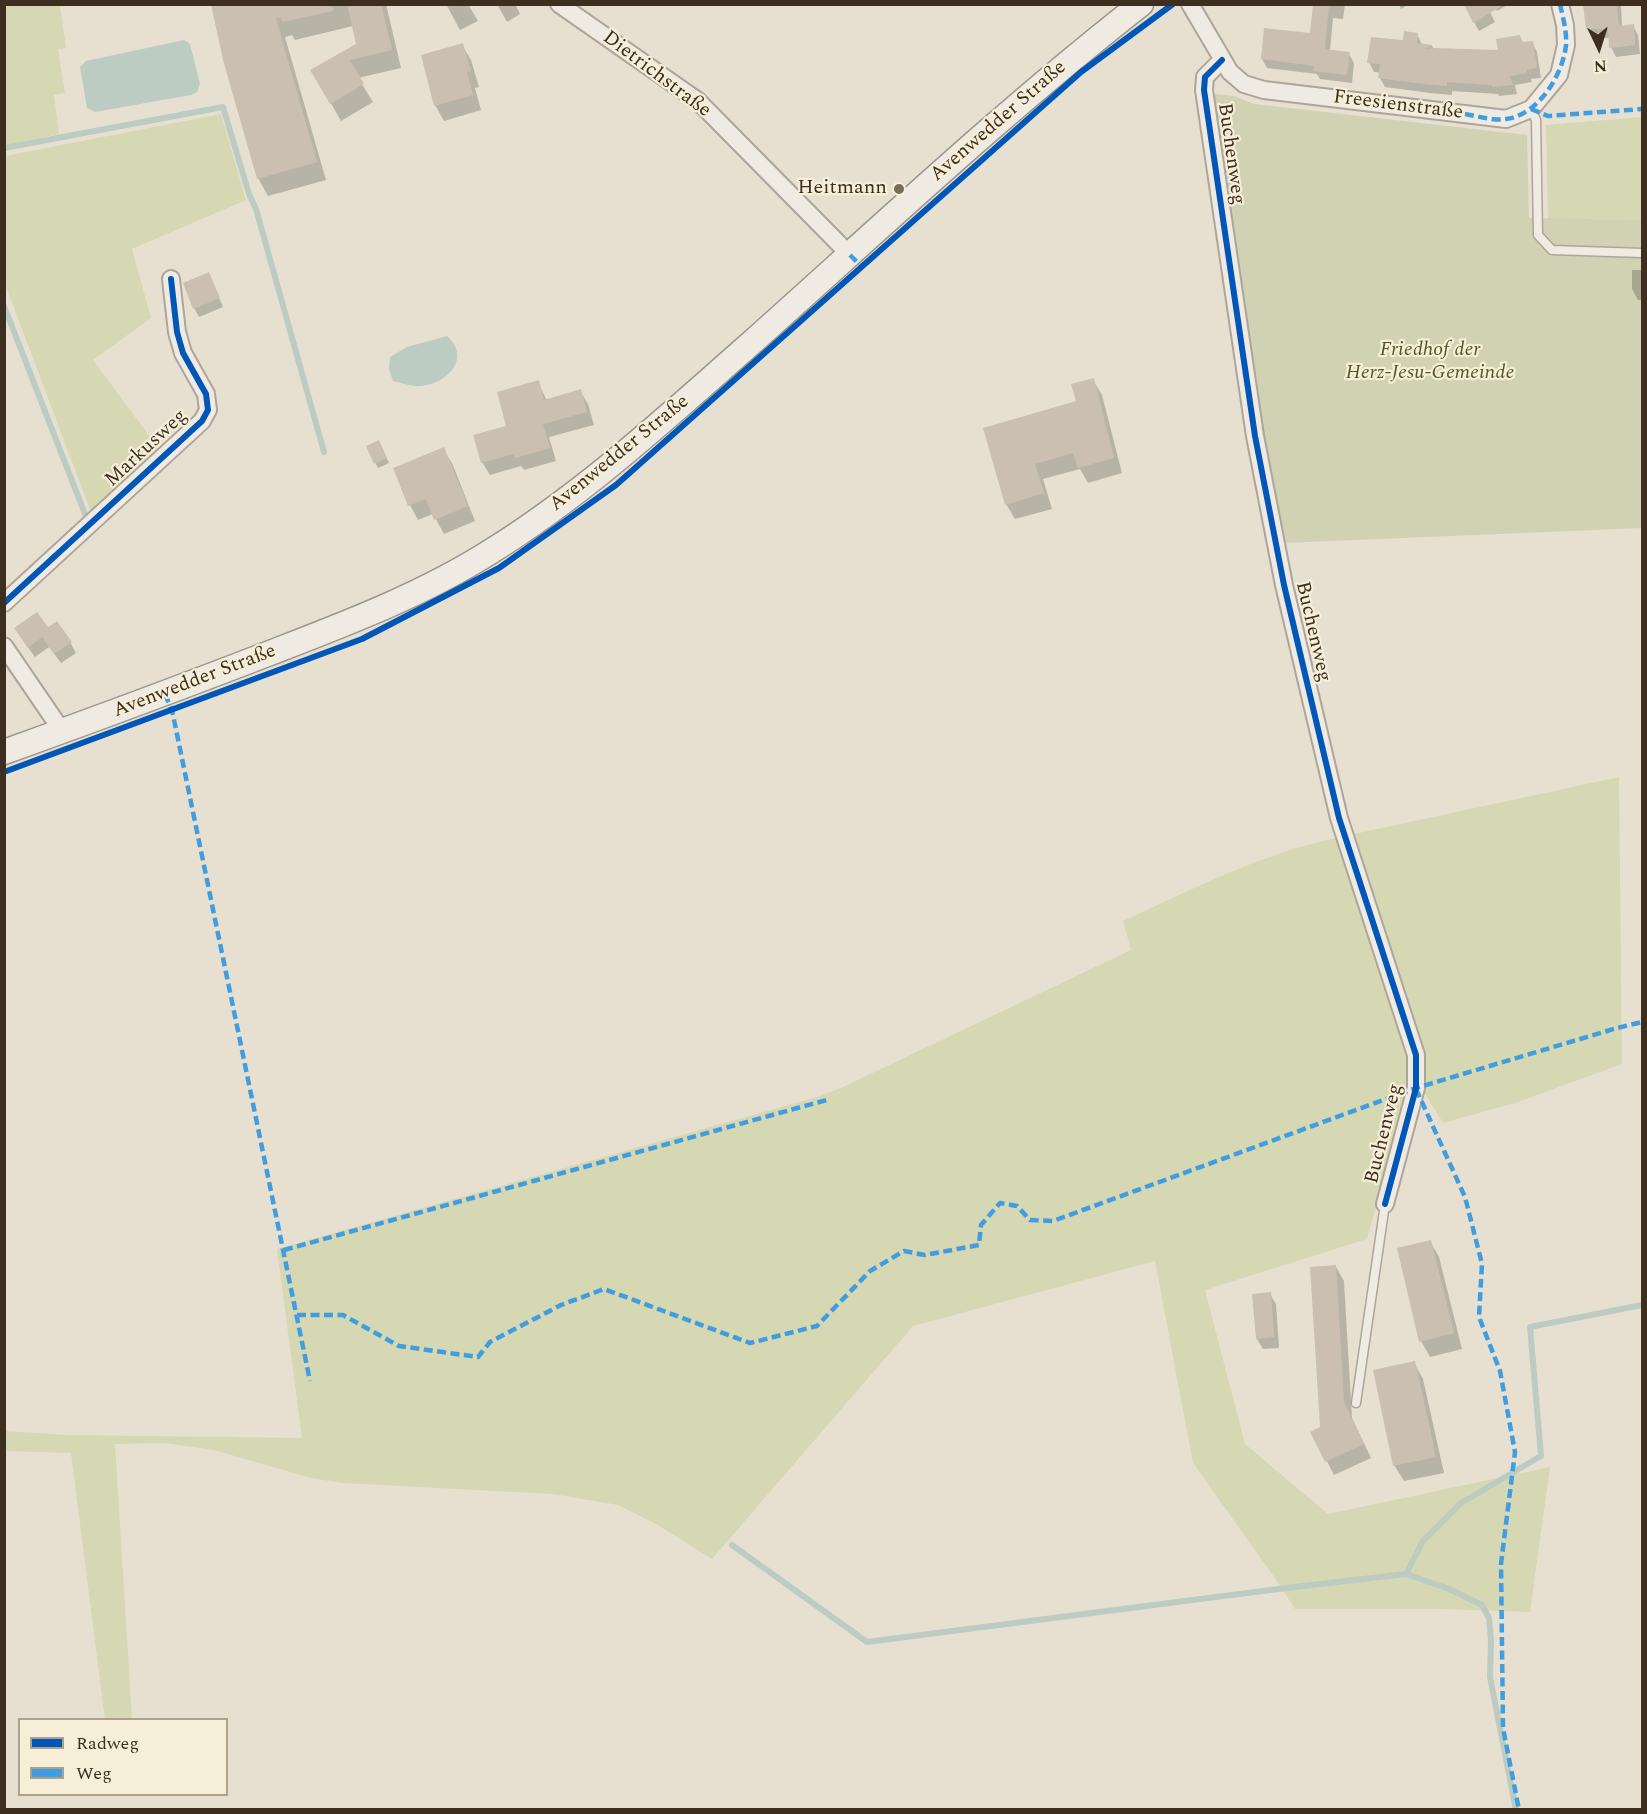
<!DOCTYPE html>
<meta charset="utf-8">
<style>
body{margin:0}
#map{position:relative;width:1647px;height:1814px;overflow:hidden;background:#e7e0d1;font-family:Spectral,serif}
canvas{display:block}
.frame{position:absolute;inset:0;border:6px solid #3d2e20;pointer-events:none}
.legend{position:absolute;left:18px;top:1718px;width:210px;height:78px;box-sizing:border-box;background:#f7eed8;border:2px solid #ada18e;margin:0;padding:8px 10px;list-style:none;font-size:18px;color:#3d2e20}
.legend li{display:flex;align-items:center;gap:12px;height:30px}
.legend b{width:30px;border:2px solid #ada18e}
.north{position:absolute;left:1569px;top:18px;width:60px;height:60px;-webkit-text-stroke:4px #f7eed8;paint-order:stroke;rotate:176deg;font-size:16px;font-weight:700;line-height:24px;text-align:center;color:#3d2e20}
.north::after{content:'';display:block;margin:auto;width:21px;height:27px;background:#3d2e20;clip-path:polygon(50% 0,100% 100%,50% 72%,0 100%)}
</style>
<div id="map">
<canvas width="1647" height="1814"></canvas>
<div class="frame"></div>
<ul class="legend">
<li><b style="height:8px;background:#0057b8"></b>Radweg</li>
<li><b style="height:8px;background:#3f9de0"></b>Weg</li>
</ul>
<div class="north">N</div>
</div>
<script>
const ctx = document.querySelector('canvas').getContext('2d');
ctx.lineJoin = 'round';
function fillPath(path, color) {
  ctx.fillStyle = color;
  ctx.fill(path, 'evenodd');
}
function stroke(path, color, width, dash) {
  ctx.strokeStyle = color;
  ctx.lineWidth = width;
  ctx.lineCap = dash ? 'butt' : 'round';
  ctx.setLineDash(dash || []);
  ctx.stroke(path);
}
function write(font, color, halo, rows, align = 'center') {
  ctx.font = font + ' Spectral,serif';
  ctx.lineWidth = 4.5;
  ctx.setLineDash([]);
  ctx.textBaseline = 'middle';
  ctx.strokeStyle = halo;
  ctx.fillStyle = color;
  for (const [text, x, y, turn = 0] of rows) {
    ctx.save();
    ctx.translate(x, y);
    ctx.rotate((+turn || 0) * Math.PI / 180);
    ctx.textAlign = isNaN(turn) ? turn : align;
    if (halo) ctx.strokeText(text, 0, 0);
    ctx.fillText(text, 0, 0);
    ctx.restore();
  }
}
fillPath(new Path2D(`
 M 5,4 L 60,5 L 66,48 L 58,49 L 65,93 L 54,95 L 59,134 L 5,145 Z
 M 221,114 L 246,200 L 132,249 L 151,318 L 93,360 L 159,449 L 91,512 L 5,284 L 5,156 Z
 M 1642,117 L 1642,220 L 1548,219 L 1546,125 Z
 M 1619,777 L 1622,1064 L 1515,1103 L 1443,1123 L 1424,1092 L 1425,1057 L 1354,834 Z
 M 1336,838 L 1408,1055 L 1410,1087 L 1367,1239 L 1205,1290 L 1245,1444 L 1328,1514 L 1550,1467 L 1530,1612 L 1442,1609 L 1295,1609 L 1277,1581 L 1193,1463 L 1155,1261 L 913,1326 L 712,1559 L 656,1524 L 618,1505 L 553,1494 L 342,1483 L 311,1478 L 214,1450 L 164,1443 L 115,1444 L 132,1719 L 105,1720 L 71,1453 L 5,1451 L 4,1431 L 68,1435 L 302,1438 L 277,1249 L 817,1097 L 843,1087 L 1131,950 L 1123,921 C 1193,889 1260,854 1336,838 Z`), '#d6d7b3');
fillPath(new Path2D(`
 M 1214,94 L 1234,96 L 1254,104 L 1527,135 L 1529,218 L 1642,220 L 1642,528 L 1283,543 L 1263,434 Z`), '#d1d1b3');
fillPath(new Path2D(`
 M 184,40 L 190,44 L 200,84 L 197,92 L 191,95 L 95,112 L 87,108 L 80,67 L 86,61 Z
 M 447,336 C 472,358 447,384 421,386 C 413,387 402,383 393,381 L 389,369 L 390,357 L 407,347 Z`), '#bcccc2');
fillPath(new Path2D(`
 M 223,4 L 386,4 L 401,68 L 358,78 L 373,102 L 341,121 L 312,70 L 358,44 L 353,26 L 295,40 L 292,35 L 285,37 L 326,180 L 268,196 L 258,178 Z
 M 446,4 L 468,4 L 478,21 L 460,30 Z
 M 497,4 L 515,4 L 520,14 L 507,22 Z
 M 1315,4 L 1345,4 L 1343,19 L 1333,18 L 1330,51 L 1349,54 L 1354,63 L 1352,83 L 1320,79 L 1317,74 L 1267,68 L 1262,59 L 1311,35 Z
 M 1399,4 L 1409,4 L 1401,9 Z
 M 1486,4 L 1495,22 L 1479,31 L 1474,22 Z
 M 1494,4 L 1509,4 L 1497,11 Z
 M 1586,4 L 1621,4 L 1622,27 L 1633,26 L 1638,35 L 1640,54 L 1616,57 L 1611,47 L 1610,38 L 1592,38 L 1587,29 Z
 M 1417,34 L 1422,45 L 1432,46 L 1434,49 L 1500,52 L 1520,37 L 1524,44 L 1532,42 L 1537,52 L 1541,78 L 1531,79 L 1532,82 L 1515,85 L 1517,94 L 1499,96 L 1498,94 L 1452,91 L 1452,95 L 1430,93 L 1385,87 L 1380,78 L 1381,73 L 1374,72 L 1369,62 Z
 M 462,45 L 471,60 L 479,87 L 475,88 L 481,110 L 444,121 L 435,105 Z
 M 1632,270 L 1642,270 L 1642,300 L 1638,300 L 1632,289 Z
 M 209,274 L 223,307 L 199,317 L 194,308 Z
 M 1093,380 L 1102,395 L 1122,473 L 1088,483 L 1080,469 L 1043,479 L 1052,509 L 1015,519 L 1006,504 Z
 M 538,382 L 547,401 L 580,391 L 588,404 L 594,425 L 549,437 L 556,461 L 524,470 L 521,466 L 490,475 L 482,462 Z
 M 381,446 L 389,463 L 378,468 L 368,447 Z
 M 443,449 L 452,463 L 475,521 L 444,534 L 433,514 L 418,520 L 410,505 Z
 M 47,629 L 70,642 L 76,653 L 61,663 L 49,647 L 35,657 L 22,639 Z
 M 1430,1241 L 1439,1257 L 1462,1349 L 1430,1357 L 1421,1341 Z
 M 1336,1267 L 1344,1281 L 1352,1418 L 1371,1458 L 1334,1475 L 1312,1432 L 1322,1428 Z
 M 1270,1294 L 1276,1304 L 1279,1348 L 1263,1349 L 1257,1339 Z
 M 1414,1363 L 1423,1379 L 1444,1473 L 1404,1481 L 1394,1465 Z`), '#0003');
stroke(new Path2D(`
 M 4,148 L 223,107 L 249,194 L 256,209 L 324,452
 M 4,306 L 85,514
 M 732,1545 L 867,1642 L 1278,1589 L 1406,1574 L 1449,1589 L 1482,1605 L 1489,1618 L 1491,1641 L 1490,1677 L 1516,1810
 M 1406,1574 L 1423,1541 L 1461,1503 L 1541,1456 L 1530,1327 L 1642,1305`), '#bcccc2', 6);
fillPath(new Path2D(`
 M 211,4 L 332,4 L 333,11 L 283,22 L 280,17 L 276,19 L 317,162 L 257,179 L 223,60 Z
 M 347,4 L 381,4 L 392,50 L 350,60 L 364,84 L 330,104 L 310,70 L 356,44 Z
 M 1313,4 L 1329,4 L 1325,49 L 1350,52 L 1347,75 L 1313,71 L 1314,66 L 1261,59 L 1264,28 L 1310,33 Z
 M 1464,4 L 1505,4 L 1473,23 Z
 M 1583,4 L 1617,4 L 1619,26 L 1634,24 L 1635,45 L 1609,48 L 1608,29 L 1586,29 Z
 M 1404,31 L 1418,33 L 1417,43 L 1433,45 L 1425,49 L 1435,48 L 1498,50 L 1496,39 L 1520,35 L 1522,42 L 1533,41 L 1537,68 L 1527,70 L 1527,73 L 1510,76 L 1513,85 L 1492,87 L 1492,85 L 1447,82 L 1447,86 L 1424,84 L 1378,78 L 1380,64 L 1367,63 L 1371,37 L 1403,40 Z
 M 463,43 L 471,71 L 467,72 L 473,95 L 434,106 L 421,55 Z
 M 209,272 L 220,298 L 193,309 L 183,283 Z
 M 1094,378 L 1114,458 L 1078,468 L 1073,453 L 1035,464 L 1044,493 L 1005,505 L 983,428 L 1076,401 L 1071,384 Z
 M 539,380 L 544,400 L 581,389 L 587,412 L 543,424 L 550,448 L 515,458 L 513,454 L 481,463 L 473,435 L 506,426 L 497,392 Z
 M 379,440 L 387,458 L 374,464 L 366,446 Z
 M 444,447 L 468,506 L 434,520 L 426,499 L 408,506 L 393,468 Z
 M 37,612 L 48,627 L 57,621 L 72,642 L 54,654 L 42,637 L 28,648 L 14,628 Z
 M 1431,1240 L 1454,1333 L 1419,1342 L 1397,1248 Z
 M 1336,1265 L 1344,1402 L 1364,1444 L 1325,1462 L 1310,1432 L 1320,1427 L 1310,1267 Z
 M 1271,1292 L 1274,1337 L 1256,1339 L 1252,1294 Z
 M 1415,1361 L 1436,1457 L 1393,1466 L 1373,1370 Z`), '#cbbfb2');
const lane = new Path2D(`
 M 1531,109 L 1536,120 L 1538,235 L 1552,250 L 1642,253
 M 1356,1403 L 1385,1204`);
const street = new Path2D(`
 M 559,4 L 698,101 L 850,255
 M 1190,4 L 1230,72 L 1244,84 L 1264,90 L 1506,119 L 1531,109 L 1559,75 L 1566,45 L 1565,25 L 1560,4
 M 1222,60 L 1205,77 L 1204,90 L 1255,436 L 1284,585 L 1339,818 L 1416,1055 L 1416,1088 L 1385,1204
 M 4,603 L 202,421 L 208,410 L 206,394 L 183,353 L 177,332 L 171,279
 M 4,646 L 62,731`);
const secondary = new Path2D(`
 M 4,752 C 93,720 182,687 270,653 C 345,624 422,595 490,552 C 585,493 666,418 749,345 C 878,230 1004,111 1141,4`);
stroke(lane, '#ada599', 11);
stroke(street, '#ada599', 20);
stroke(secondary, '#9c958a', 27);
stroke(lane, '#efebe3', 8);
stroke(street, '#efebe3', 16);
stroke(secondary, '#efebe3', 24);
stroke(new Path2D(`
 M 1531,109 L 1548,116 L 1642,109
 M 1465,114 C 1477,116 1494,121 1506,119 C 1538,115 1563,75 1566,45 C 1567,32 1563,18 1560,4
 M 850,255 L 862,267
 M 165,694 L 172,710 L 310,1381
 M 1416,1089 L 1465,1197 L 1482,1264 L 1479,1317 L 1500,1371 L 1515,1452 L 1501,1564 L 1503,1728 L 1519,1810
 M 284,1250 L 830,1099
 M 297,1315 L 343,1315 L 399,1346 L 478,1357 L 490,1342 L 561,1305 L 604,1289 L 750,1343 L 817,1326 L 870,1271 L 904,1251 L 925,1255 L 979,1245 L 981,1225 L 1000,1203 L 1017,1206 L 1030,1220 L 1053,1221 L 1416,1088 L 1617,1028 L 1642,1022`), '#3f9de0', 4.5, [9, 4.5]);
stroke(new Path2D(`
 M 1222,60 L 1205,77 L 1204,90 L 1255,436 L 1284,585 L 1339,818 L 1416,1055 L 1416,1088 L 1385,1204
 M 4,603 L 202,421 L 208,410 L 206,394 L 183,353 L 177,332 L 171,279
 M 4,772 L 362,639 L 499,568 L 616,485 L 1081,72 L 1173,4`), '#0057b8', 6);
for (const [x, y, r, color] of [
 [899,189,6,"#786c5e"]
]) {
  const dot = new Path2D();
  dot.arc(x, y, r, 0, 2 * Math.PI);
  ctx.fillStyle = color;
  ctx.fill(dot);
  stroke(dot, '#f7eed8', 2);
}
write('20px', '#3d2e20', '#f7eed8', [
 ["Dietrichstraße",656,75,37],
 ["Freesienstraße",1398,106,7],
 ["Avenwedder Straße",999,122,-41],
 ["Buchenweg",1230,154,82],
 ["Markusweg",147,449,-43],
 ["Avenwedder Straße",620,454,-39],
 ["Buchenweg",1312,632,77],
 ["Avenwedder Straße",195,682,-21],
 ["Buchenweg",1385,1134,-76]
]);
write('20px', '#3d2e20', '#f7eed8', [
 ["Heitmann",887,189]
], 'right');
write('italic 20px', '#4d5a26', '#f7eed8', [
 ["Friedhof der",1430,351],
 ["Herz-Jesu-Gemeinde",1430,374]
]);
</script>
